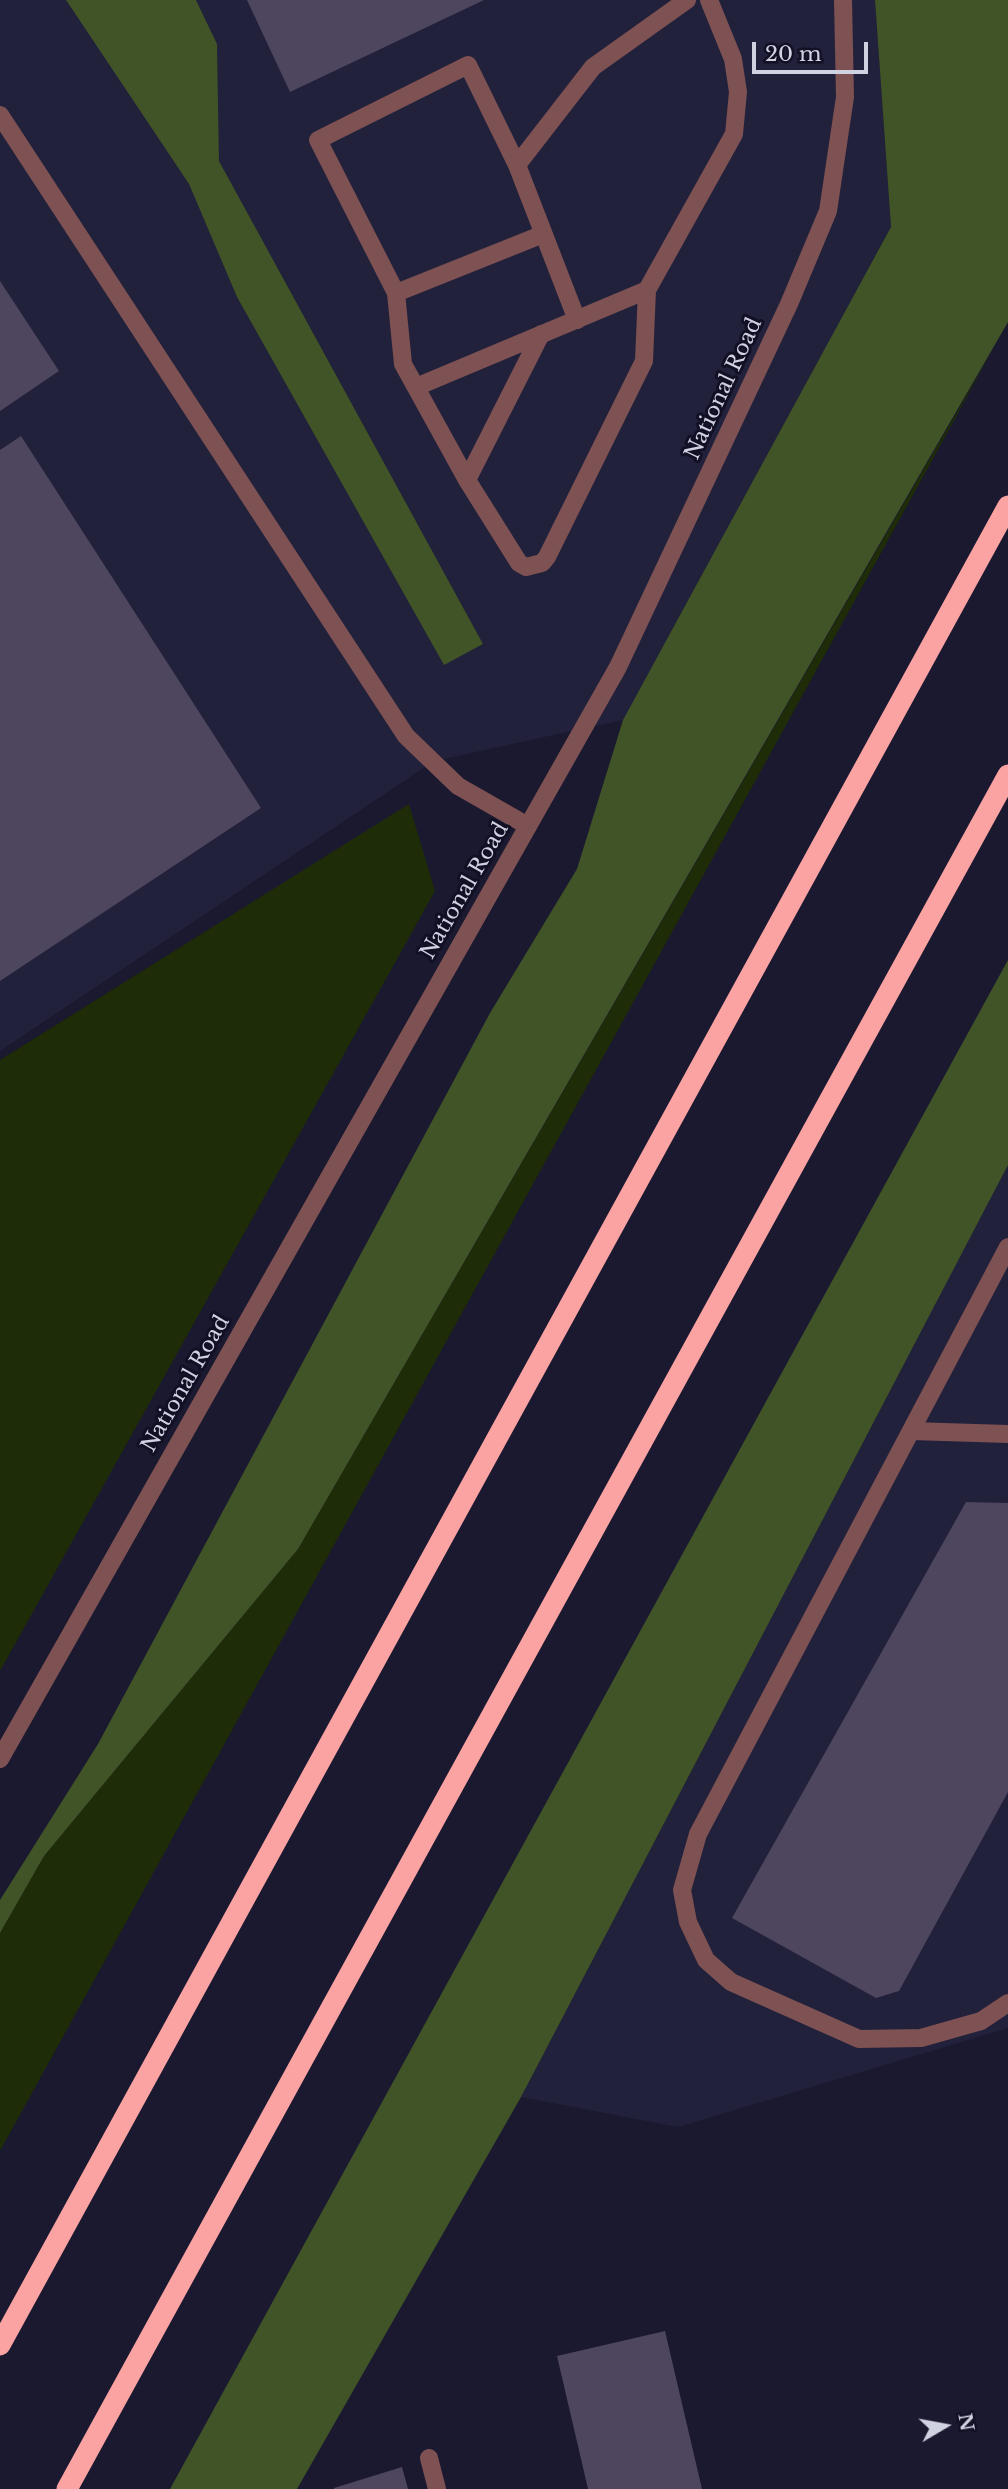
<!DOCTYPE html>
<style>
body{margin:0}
#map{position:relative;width:1008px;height:2489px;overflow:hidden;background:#1a192f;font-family:"Libre Baskerville",serif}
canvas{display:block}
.north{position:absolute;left:910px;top:2391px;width:70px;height:70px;-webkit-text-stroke:5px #111025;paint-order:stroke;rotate:80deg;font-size:19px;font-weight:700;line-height:28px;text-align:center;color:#d0d1e1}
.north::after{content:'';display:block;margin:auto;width:24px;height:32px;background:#d0d1e1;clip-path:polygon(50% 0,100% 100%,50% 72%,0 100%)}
.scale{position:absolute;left:752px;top:42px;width:116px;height:32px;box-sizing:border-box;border:4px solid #d0d1e1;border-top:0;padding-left:9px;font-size:21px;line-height:24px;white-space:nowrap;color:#d0d1e1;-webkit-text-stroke:5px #111025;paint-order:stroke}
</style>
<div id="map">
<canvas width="1008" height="2489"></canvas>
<div class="north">N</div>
<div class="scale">20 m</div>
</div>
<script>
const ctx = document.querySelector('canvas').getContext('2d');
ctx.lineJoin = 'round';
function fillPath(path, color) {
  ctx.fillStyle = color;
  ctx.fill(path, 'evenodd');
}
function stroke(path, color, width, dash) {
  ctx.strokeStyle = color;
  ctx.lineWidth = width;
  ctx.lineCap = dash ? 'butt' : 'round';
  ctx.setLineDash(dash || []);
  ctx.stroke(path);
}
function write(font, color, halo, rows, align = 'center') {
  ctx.font = font + ' "Libre Baskerville",serif';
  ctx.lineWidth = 6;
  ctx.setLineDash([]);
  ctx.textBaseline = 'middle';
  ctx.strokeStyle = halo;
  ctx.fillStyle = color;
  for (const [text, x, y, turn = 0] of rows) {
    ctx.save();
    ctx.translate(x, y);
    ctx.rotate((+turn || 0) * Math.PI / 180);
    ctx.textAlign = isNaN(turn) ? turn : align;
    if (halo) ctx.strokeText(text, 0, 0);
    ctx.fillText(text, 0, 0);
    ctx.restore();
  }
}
fillPath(new Path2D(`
 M 0,0 L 66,0 L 189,184 L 237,297 L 444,664 L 483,644 L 219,161 L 217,44 L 196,0 L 875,0 L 891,227 L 623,720 L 434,761 L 0,1051 Z
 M 1008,1165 L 1008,2028 L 678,2127 L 521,2097 Z`), '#22213c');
fillPath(new Path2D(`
 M 994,348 L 0,2151 L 0,1933 L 44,1856 L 298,1549 Z
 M 409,804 L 435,891 L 0,1671 L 0,1060 Z`), '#1e2c08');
fillPath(new Path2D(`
 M 66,0 L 196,0 L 217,44 L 219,161 L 483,644 L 444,665 L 237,297 L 189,184 Z
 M 875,0 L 1008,0 L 1008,322 L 298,1549 L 44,1856 L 0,1933 L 0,1900 L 98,1744 L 490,1013 L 577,869 L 623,720 L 891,227 Z
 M 1008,960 L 1008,1165 L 521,2097 L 297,2489 L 170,2489 Z`), '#415428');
fillPath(new Path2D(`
 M 247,0 L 484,0 L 290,92 Z
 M 0,281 L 59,371 L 0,411 Z
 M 21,436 L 261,808 L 0,981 L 0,450 Z
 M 966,1502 L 1008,1503 L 1008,1792 L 899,1991 L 876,1998 L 732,1918 Z
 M 665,2331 L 702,2489 L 588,2489 L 557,2356 Z
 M 402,2467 L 408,2489 L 334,2489 L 334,2488 Z`), '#4e455e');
stroke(new Path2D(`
 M 687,0 L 593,67 L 517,165 L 468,65 L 318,140 L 396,293 L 403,364 L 467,480 L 519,563 L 526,567 L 542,563 L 547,557 L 644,361 L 647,290 L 734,134 L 738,92 L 733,59 L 709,0
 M 0,115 L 406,736 L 458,786 L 528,826
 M 517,165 L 577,320
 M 396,293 L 541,235
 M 416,387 L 647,290
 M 467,480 L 541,334
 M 1008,1247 L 698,1834 L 682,1890 L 688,1922 L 706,1960 L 731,1982 L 859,2039 L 921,2038 L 981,2021 L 1008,2003
 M 911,1431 L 1008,1434
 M 429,2458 L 437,2489`), '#7e5152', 18);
stroke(new Path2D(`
 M 0,1759 L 618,667 L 789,304 L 828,211 L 845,97 L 843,0`), '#7e5152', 18);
stroke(new Path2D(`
 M 0,2345 L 1008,506
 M 67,2489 L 1008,775`), '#fba3a3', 21);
write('21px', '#d0d1e1', '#111025', [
 ["National Road",724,389,-65],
 ["National Road",465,891,-60],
 ["National Road",186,1384,-60]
]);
</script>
